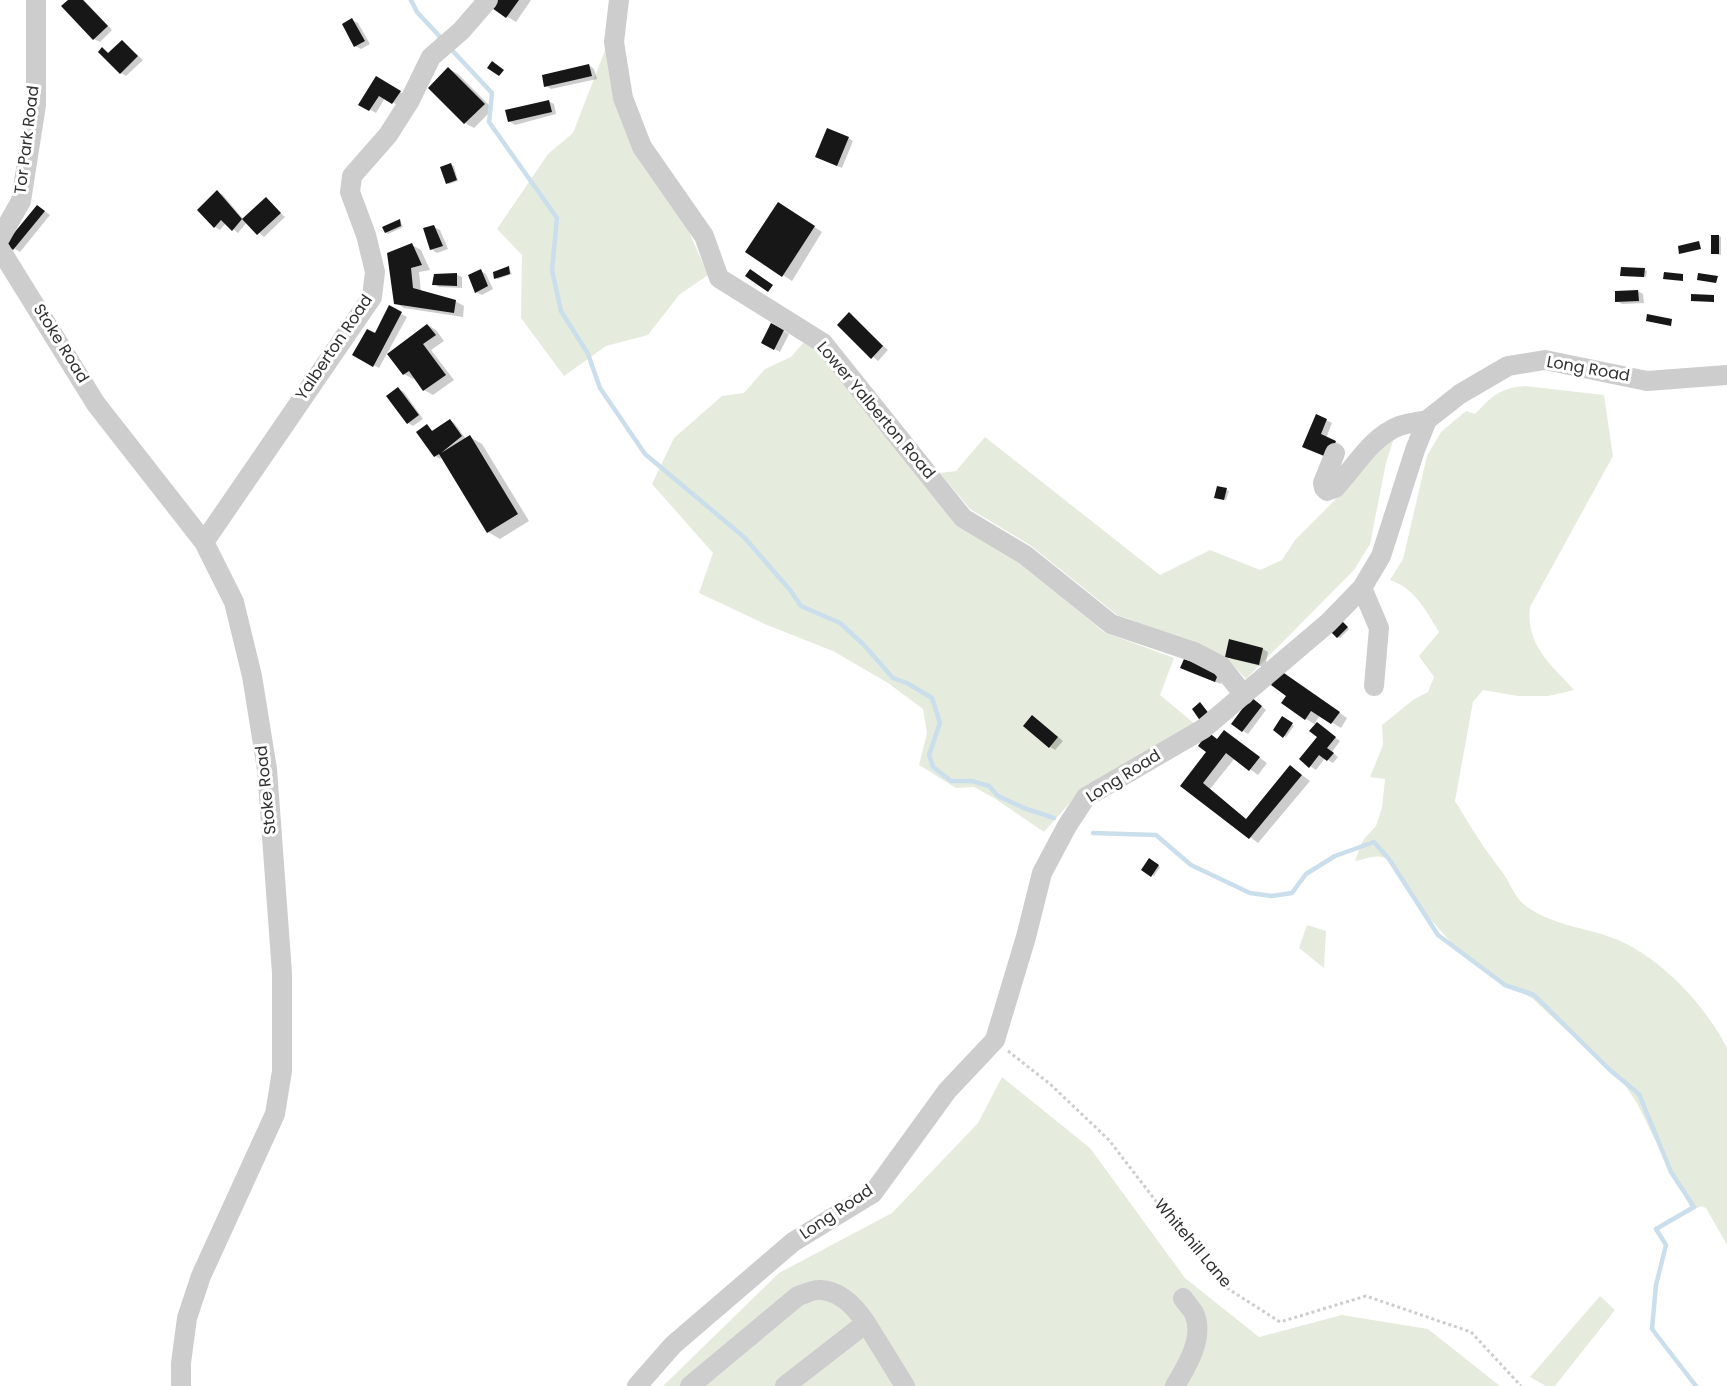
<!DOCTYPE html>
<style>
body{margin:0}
canvas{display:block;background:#fff}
</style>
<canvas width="1727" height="1386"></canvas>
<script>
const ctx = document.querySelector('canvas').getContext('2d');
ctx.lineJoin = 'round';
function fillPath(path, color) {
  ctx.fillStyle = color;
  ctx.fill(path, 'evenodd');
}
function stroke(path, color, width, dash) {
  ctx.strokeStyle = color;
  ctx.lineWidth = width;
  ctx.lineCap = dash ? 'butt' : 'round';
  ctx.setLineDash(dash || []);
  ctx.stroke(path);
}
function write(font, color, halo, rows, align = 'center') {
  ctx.font = font + ' Poppins,sans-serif';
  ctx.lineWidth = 6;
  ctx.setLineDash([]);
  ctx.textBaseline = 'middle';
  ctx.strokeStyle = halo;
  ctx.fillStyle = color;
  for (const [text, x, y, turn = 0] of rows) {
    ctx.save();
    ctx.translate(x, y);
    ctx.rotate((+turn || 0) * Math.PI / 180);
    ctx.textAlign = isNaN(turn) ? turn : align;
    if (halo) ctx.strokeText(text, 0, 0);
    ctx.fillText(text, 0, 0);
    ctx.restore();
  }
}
fillPath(new Path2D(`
 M 607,45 L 708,275 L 679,295 L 648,335 L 606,346 L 564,376 L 521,318 L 522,255 L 497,229 L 548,154 L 573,133 Z
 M 804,342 L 821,353 L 870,415 L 1023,564 L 1104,632 L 1174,658 L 1160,695 L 1195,724 L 1083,788 L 1044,832 L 994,798 L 974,787 L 956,788 L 919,765 L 927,733 L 923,709 L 888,683 L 833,651 L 767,625 L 699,593 L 713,553 L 652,484 L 674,438 L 722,396 L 744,393 L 765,369 L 791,357 Z
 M 1525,386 L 1604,395 L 1613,456 L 1530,607 C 1526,646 1550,663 1574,690 L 1548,696 L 1518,696 L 1483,690 L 1473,702 L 1455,801 C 1470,826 1485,850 1503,873 C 1511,884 1514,897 1526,906 C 1554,927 1589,927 1620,941 C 1663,960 1706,1006 1727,1048 L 1727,1245 L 1706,1208 L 1701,1206 L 1692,1210 L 1663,1156 L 1637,1103 L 1624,1084 L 1533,999 L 1494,976 L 1455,947 L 1425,913 L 1391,861 C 1377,852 1369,859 1355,861 L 1363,840 L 1376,826 L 1382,808 L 1385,779 L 1370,777 L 1383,745 L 1382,725 L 1413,700 L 1428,692 L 1434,677 L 1419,656 L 1439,632 C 1426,611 1415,588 1390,580 L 1403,559 L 1427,456 L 1441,432 L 1466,411 L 1475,414 C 1492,396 1500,388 1525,386 Z
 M 985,437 L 1160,575 L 1210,550 L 1260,570 L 1282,560 L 1295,540 L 1333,502 L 1390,437 L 1393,441 L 1386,463 L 1370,544 L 1354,570 L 1246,679 L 1233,665 L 1216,653 L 1183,639 L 1117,615 L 1030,545 L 970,509 L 940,473 L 956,471 Z
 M 1307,925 L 1326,931 L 1324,968 L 1299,948 Z
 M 1002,1077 L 1090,1148 L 1185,1278 L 1259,1337 L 1342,1315 L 1428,1329 L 1500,1386 L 663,1386 L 779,1273 L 892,1213 L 978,1123 Z
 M 1600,1296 L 1615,1310 L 1555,1386 L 1546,1386 L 1530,1377 Z`), '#e5ecde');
fillPath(new Path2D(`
 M 70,0 L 84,0 L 112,30 L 100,42 L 94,39 Z
 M 499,0 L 531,0 L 516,22 L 494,8 Z
 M 352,20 L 358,23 L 370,44 L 361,49 L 355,46 Z
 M 122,42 L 143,60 L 126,76 L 121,73 L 103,49 L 110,54 Z
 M 589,65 L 594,69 L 597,79 L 551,89 L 546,86 Z
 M 449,69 L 458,74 L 493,109 L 474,128 L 465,123 L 430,88 Z
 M 376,78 L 405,95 L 399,106 L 385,98 L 376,113 L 360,104 Z
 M 548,101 L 554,104 L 556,114 L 515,125 L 509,121 Z
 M 848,138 L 853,141 L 842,168 L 822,159 Z
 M 451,165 L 454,166 L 458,181 L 449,184 L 447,183 Z
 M 217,192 L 223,195 L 244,220 L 266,199 L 285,217 L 264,237 L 247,222 L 238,233 L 226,223 L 220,230 L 215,227 Z
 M 787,209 L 822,232 L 792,281 L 747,252 Z
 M 43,210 L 50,215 L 20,252 L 7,244 Z
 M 400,220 L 403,227 L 388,234 L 386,232 Z
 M 434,227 L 440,230 L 448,249 L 437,253 L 431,249 Z
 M 1719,236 L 1721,237 L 1721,255 L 1714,254 L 1712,253 Z
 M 412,245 L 421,250 L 430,270 L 419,272 L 421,292 L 455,301 L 464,306 L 463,317 L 404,308 L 395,303 Z
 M 508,267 L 512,274 L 498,279 L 496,278 Z
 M 1644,270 L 1647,271 L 1646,277 L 1622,275 Z
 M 481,271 L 486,274 L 493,289 L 482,295 L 476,292 Z
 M 456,274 L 462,277 L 462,288 L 439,287 L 434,284 Z
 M 1638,291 L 1643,294 L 1644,303 L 1622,304 L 1617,301 Z
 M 389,307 L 407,317 L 379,368 L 354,354 L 375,335 Z
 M 849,314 L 888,350 L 878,361 L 839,325 Z
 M 428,325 L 436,330 L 444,341 L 431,350 L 454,380 L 433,395 L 424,390 L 415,378 L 413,379 L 404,374 Z
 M 772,325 L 789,334 L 780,352 L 763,343 Z
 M 398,389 L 404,392 L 423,419 L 413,426 L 408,423 Z
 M 450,420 L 455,424 L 466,439 L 470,437 L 482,444 L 529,521 L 500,539 L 488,532 L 442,457 L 440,459 L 435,456 L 427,426 L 434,432 Z
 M 1326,420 L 1332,423 L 1326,438 L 1341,445 L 1335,460 L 1304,446 Z
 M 1218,488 L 1229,491 L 1226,500 L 1218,498 Z
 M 1343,623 L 1349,629 L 1340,638 L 1337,637 Z
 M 1263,649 L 1268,652 L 1265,667 L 1232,659 L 1227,656 Z
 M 1187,671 L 1223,677 L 1221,684 Z
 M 1290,678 L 1347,718 L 1341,728 L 1320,715 L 1315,723 L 1340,741 L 1332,752 L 1338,757 L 1333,763 L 1325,758 L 1316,770 L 1310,766 L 1319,737 L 1316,725 L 1306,719 L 1288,695 Z
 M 1257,702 L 1266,710 L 1248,734 L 1243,731 Z
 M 1283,718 L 1294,726 L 1286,737 L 1275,729 Z
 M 1038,720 L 1063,741 L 1055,750 L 1050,747 Z
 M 1225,732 L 1267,763 L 1258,775 L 1235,758 L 1210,789 L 1247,820 L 1291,767 L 1310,781 L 1258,843 L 1182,785 Z
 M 1149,860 L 1160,867 L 1154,876 L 1143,869 Z`), '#0003');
stroke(new Path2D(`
 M 411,0 L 417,12 L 443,40
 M 450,48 L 492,93 L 489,122 L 557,218 L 552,270 L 561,311 L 588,354 L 600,388 L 645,454 L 744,537 L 790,590 L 801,606 L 840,623 L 863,644 L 893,678 L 907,683 L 932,698 L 940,723 L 929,755 L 933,767 L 951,781 L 972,781 L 989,786 L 998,796 L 1024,808 L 1054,818
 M 1093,833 L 1156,835 L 1191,865 L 1250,893 L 1272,896 L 1292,893 L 1306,874 L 1335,856 L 1374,842 L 1389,859 L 1438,935 L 1505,985 L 1534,995 L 1610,1070 L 1639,1094 L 1671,1172 L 1694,1207 L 1656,1229 L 1666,1245 L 1656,1285 L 1652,1329 L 1696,1386`), '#cbdeeb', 4.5);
fillPath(new Path2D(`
 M 68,0 L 83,0 L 108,26 L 93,40 L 61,6 Z
 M 497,0 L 519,0 L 506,18 L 492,8 Z
 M 352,18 L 365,41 L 354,47 L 342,24 Z
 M 122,40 L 138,56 L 120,74 L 98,52 L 102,47 L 108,53 Z
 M 492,61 L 504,70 L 499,76 L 487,68 Z
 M 589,64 L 592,76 L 544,87 L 542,75 Z
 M 448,67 L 485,104 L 464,124 L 428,88 Z
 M 376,76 L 401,91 L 392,104 L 379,96 L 369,111 L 358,105 Z
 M 549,100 L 552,112 L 508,122 L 505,110 Z
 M 827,128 L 849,137 L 837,166 L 815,157 Z
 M 451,163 L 457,180 L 446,184 L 440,167 Z
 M 217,190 L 242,219 L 232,231 L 221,220 L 214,228 L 197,210 Z
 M 266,197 L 281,213 L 257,235 L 242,219 Z
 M 778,202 L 815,226 L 782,277 L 745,252 Z
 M 37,205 L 45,211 L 13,250 L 5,244 Z
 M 400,219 L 401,226 L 385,233 L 382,227 Z
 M 434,225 L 443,246 L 430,250 L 423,228 Z
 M 1711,235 L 1719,235 L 1719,254 L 1711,254 Z
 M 1699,241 L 1701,249 L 1679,254 L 1678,246 Z
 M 412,243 L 422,265 L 411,268 L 413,288 L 456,300 L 454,313 L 394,304 L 387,253 Z
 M 509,266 L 510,274 L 494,279 L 493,272 Z
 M 1621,267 L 1645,268 L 1644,277 L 1620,276 Z
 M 481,269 L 488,286 L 475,293 L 468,275 Z
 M 750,269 L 773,285 L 768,292 L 745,276 Z
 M 1664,272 L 1683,274 L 1683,281 L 1663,279 Z
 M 457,273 L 457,286 L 432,285 L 434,274 Z
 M 1698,273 L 1718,276 L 1716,283 L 1697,280 Z
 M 1638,290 L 1639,301 L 1615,302 L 1615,291 Z
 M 1691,294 L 1714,295 L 1714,302 L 1691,301 Z
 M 389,305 L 402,312 L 373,367 L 352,355 L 367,329 L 375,333 Z
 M 849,312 L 883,346 L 871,359 L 837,325 Z
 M 1647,314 L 1672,319 L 1671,326 L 1646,321 Z
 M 771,323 L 784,330 L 774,350 L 761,343 Z
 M 427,324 L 436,335 L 423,344 L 446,375 L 423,391 L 409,371 L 403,375 L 387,354 Z
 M 398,387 L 419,415 L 407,424 L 386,396 Z
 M 1316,414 L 1327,419 L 1321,434 L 1336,441 L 1329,458 L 1302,447 Z
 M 450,419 L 462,436 L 441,453 L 470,435 L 518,514 L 487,533 L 439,454 L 434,457 L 416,432 L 427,424 L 432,431 Z
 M 1217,486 L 1227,488 L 1224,500 L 1214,498 Z
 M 1341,620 L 1348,627 L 1337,638 L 1330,631 Z
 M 1229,639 L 1263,648 L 1259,665 L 1225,657 Z
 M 1184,659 L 1219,672 L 1215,682 L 1180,668 Z
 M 1281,671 L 1340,712 L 1331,724 L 1311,711 L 1305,720 L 1281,703 L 1286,696 L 1271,685 Z
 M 1251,697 L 1262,706 L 1242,732 L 1231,724 Z
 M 1200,702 L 1210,715 L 1201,722 L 1192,709 Z
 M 1032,715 L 1058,737 L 1049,748 L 1023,726 Z
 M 1282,716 L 1293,723 L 1283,738 L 1273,730 Z
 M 1317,722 L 1336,737 L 1327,748 L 1334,753 L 1327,761 L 1319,755 L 1309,768 L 1299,759 L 1317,737 L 1309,731 Z
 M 1224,730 L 1260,757 L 1249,771 L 1226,753 L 1203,783 L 1246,819 L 1290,765 L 1302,775 L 1249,839 L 1180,786 L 1206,752 L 1198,746 L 1208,732 L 1217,739 Z
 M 1149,858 L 1159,865 L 1151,877 L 1141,870 Z`), '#171717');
stroke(new Path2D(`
 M 1008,1051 L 1050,1084 L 1109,1140 L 1185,1239 L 1227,1288 L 1280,1322 L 1366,1296 L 1471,1332 L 1521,1386`), '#cdcdcd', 3, [3, 3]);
stroke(new Path2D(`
 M 619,0 L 614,42 L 623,98 L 642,147 L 704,236 L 719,278 L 823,343 L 963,518 L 1025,555 L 1111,624 L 1194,652 L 1221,666 L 1244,695
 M 0,238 L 21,201 L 36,105 L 36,0
 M 0,249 L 96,404 L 204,542 L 234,602 L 252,676 L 267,769 L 282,973 L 282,1071 L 275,1114 L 201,1276 L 187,1318 L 181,1363 L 181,1386
 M 1335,453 L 1323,483 L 1324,488 L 1327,491 L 1335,488 C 1356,466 1370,438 1399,426 C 1408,423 1418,422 1427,420
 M 204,542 L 372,297 L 375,272 L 366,235 L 350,192 L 352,176 L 388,135 L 409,102 L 431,57 L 461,31 L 488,0
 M 1362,588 L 1379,628 L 1374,686
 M 637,1386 L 673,1345 L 793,1242 L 873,1193 L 947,1091 L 995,1040 L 1026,937 L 1042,873 L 1067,826 L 1086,797 L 1203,729 L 1328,623 L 1362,588 L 1381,556 L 1415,450 L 1427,420 L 1460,394 L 1508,366 L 1545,360 L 1647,381 L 1727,375
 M 690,1386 L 798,1296 C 805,1294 814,1289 821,1290 C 841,1291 856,1308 866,1323
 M 785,1386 L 866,1323 L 905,1386
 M 1175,1386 C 1187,1366 1205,1337 1194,1313 C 1191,1308 1186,1303 1183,1298`), '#cdcdcd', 20);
write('16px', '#303030', '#fff', [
 ["Tor Park Road",28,140,-83],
 ["Stoke Road",60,344,58],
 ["Yalberton Road",335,348,-56],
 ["Long Road",1588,370,10],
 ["Lower Yalberton Road",875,411,50],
 ["Long Road",1124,777,-32],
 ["Stoke Road",267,790,-96],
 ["Long Road",837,1213,-34],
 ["Whitehill Lane",1192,1244,50]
]);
</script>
